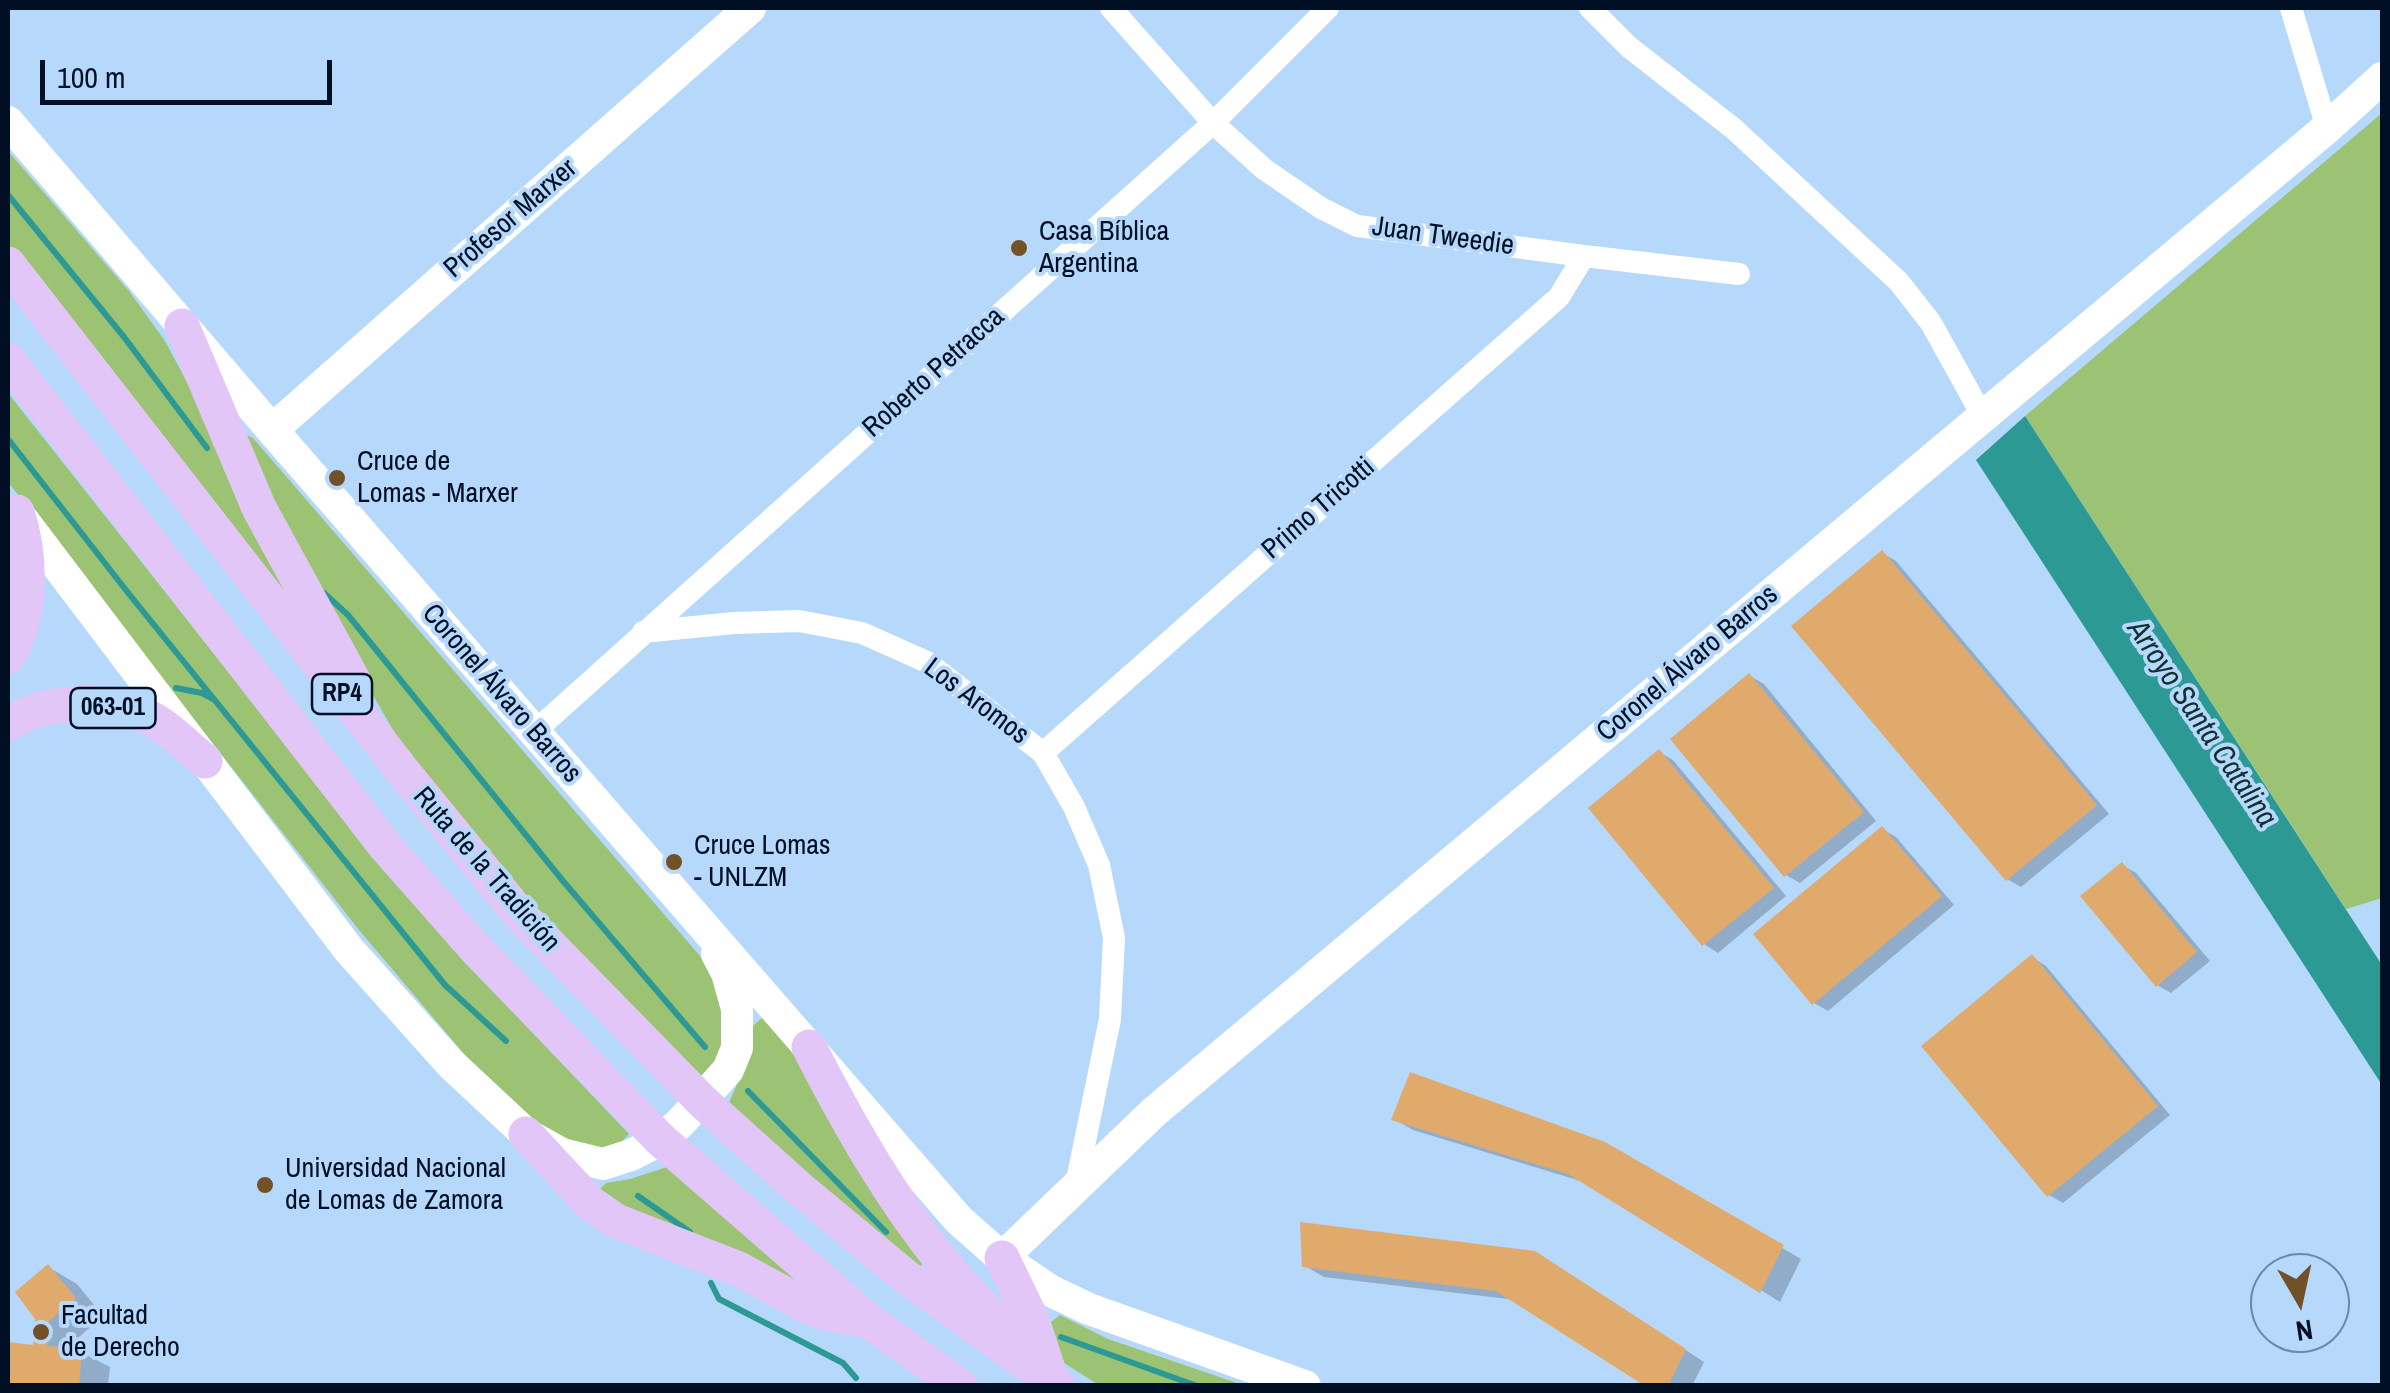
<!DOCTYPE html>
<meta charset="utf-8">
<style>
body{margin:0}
#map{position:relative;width:2390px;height:1393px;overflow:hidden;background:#b6d8fb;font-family:"Archivo Narrow",sans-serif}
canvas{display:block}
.frame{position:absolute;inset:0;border:10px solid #000f23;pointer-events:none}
.north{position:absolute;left:2250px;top:1253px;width:100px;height:100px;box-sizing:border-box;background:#b6d8fb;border:2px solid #6d88a5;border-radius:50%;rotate:171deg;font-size:28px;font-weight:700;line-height:40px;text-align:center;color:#000f23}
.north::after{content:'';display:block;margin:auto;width:35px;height:45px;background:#725128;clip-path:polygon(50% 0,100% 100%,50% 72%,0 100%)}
.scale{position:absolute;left:40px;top:60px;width:292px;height:45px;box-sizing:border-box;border:5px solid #000f23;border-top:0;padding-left:12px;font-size:30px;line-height:35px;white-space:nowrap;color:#000f23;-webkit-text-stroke:8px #b6d8fb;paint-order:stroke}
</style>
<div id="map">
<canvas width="2390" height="1393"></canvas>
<div class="frame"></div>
<div class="north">N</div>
<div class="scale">100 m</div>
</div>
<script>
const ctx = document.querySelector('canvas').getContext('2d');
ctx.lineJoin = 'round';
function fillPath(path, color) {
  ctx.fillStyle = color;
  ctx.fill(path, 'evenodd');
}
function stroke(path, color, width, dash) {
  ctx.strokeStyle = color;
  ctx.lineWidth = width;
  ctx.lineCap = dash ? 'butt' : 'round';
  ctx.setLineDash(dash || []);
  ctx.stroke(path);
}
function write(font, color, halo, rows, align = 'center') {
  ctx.font = font + ' "Archivo Narrow",sans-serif';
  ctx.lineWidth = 8;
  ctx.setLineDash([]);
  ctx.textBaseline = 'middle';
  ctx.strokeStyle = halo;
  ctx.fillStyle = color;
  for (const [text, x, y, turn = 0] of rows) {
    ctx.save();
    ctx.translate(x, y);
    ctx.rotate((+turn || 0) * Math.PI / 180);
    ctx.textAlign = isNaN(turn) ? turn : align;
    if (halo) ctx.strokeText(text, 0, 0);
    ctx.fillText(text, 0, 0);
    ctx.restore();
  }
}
fillPath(new Path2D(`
 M 2382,113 L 2382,898 L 2346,909 L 2025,416 Z
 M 8,151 L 129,291 L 165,341 L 196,399 L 292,601 L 283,599 L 8,244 Z
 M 8,393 L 342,816 L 451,947 L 629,1134 L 608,1156 L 547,1131 L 481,1074 L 359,930 L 8,482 Z
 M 240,432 L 253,438 L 700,956 L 717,988 L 721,1010 L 722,1055 L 704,1086 L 574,957 L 412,763 L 282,537 Z
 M 766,1014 L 817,1087 L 923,1263 L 917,1270 L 727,1107 L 746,1064 L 751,1028 Z
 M 667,1167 L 811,1293 L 594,1195 L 606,1183 L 630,1179 Z
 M 1060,1315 L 1108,1339 L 1243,1385 L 1099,1385 L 1064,1363 L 1051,1322 Z`), '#9cc373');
fillPath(new Path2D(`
 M 2025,416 L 2382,965 L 2382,1085 L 1976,460 Z`), '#2d9994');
fillPath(new Path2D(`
 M 1882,553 L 1896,561 L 2109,814 L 2021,887 L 2007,879 Z
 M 1750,676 L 1764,684 L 1876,821 L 1800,883 L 1786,875 Z
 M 1659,752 L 1673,760 L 1786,896 L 1718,953 L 1704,944 L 1591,808 Z
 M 1882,829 L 1896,837 L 1954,905 L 1828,1011 L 1814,1003 Z
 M 2122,865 L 2136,873 L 2210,961 L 2171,993 L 2157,985 Z
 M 2032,957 L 2046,966 L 2170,1115 L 2063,1203 L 2049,1195 Z
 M 1394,1119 L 1604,1144 L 1801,1259 L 1780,1302 L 1587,1183 L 1413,1130 Z
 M 1555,1265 L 1704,1362 L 1692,1386 L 1650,1386 L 1516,1300 L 1324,1277 L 1305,1266 Z
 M 48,1267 L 77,1284 L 103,1316 L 78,1338 L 77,1350 L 110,1367 L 108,1386 L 8,1386 L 8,1345 L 35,1347 Z`), '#0003');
stroke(new Path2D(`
 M 8,195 L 124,337 L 207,448
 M 8,439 L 129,594 L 445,985 L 506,1041
 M 324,593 L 348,615 L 563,881 L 705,1047
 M 176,688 L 202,693 L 213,699
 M 748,1091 L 886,1232
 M 638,1196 L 690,1232
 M 711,1283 L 719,1299 L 843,1363 L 856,1378
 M 1061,1337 L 1197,1386`), '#2d9994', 6);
fillPath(new Path2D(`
 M 1882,550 L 2097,805 L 2006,881 L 1791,626 Z
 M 1749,673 L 1864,812 L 1784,877 L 1670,739 Z
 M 1659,749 L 1774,888 L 1702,946 L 1588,808 Z
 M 1882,826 L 1942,896 L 1812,1005 L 1753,934 Z
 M 2122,862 L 2197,952 L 2156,987 L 2080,896 Z
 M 2032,954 L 2158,1106 L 2047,1197 L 1921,1046 Z
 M 1410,1072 L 1605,1142 L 1784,1245 L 1760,1293 L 1568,1174 L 1391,1120 Z
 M 1300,1222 L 1535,1251 L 1686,1349 L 1668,1386 L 1645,1386 L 1496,1291 L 1302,1267 Z
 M 48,1264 L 76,1298 L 49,1321 L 47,1346 L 82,1348 L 79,1386 L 8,1386 L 8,1342 L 33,1345 L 35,1319 L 15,1292 Z`), '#dfaa6b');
stroke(new Path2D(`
 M 1111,8 L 1213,123 L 1264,169 L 1321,208 L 1357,226 L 1584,256 L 1739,274
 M 1590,8 L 1629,47 L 1734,129 L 1899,282 L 1931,323 L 1983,417
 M 2291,8 L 2327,128
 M 643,632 L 734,623 L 799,621 L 862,633 L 927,662 L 1043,753 L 1074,807 L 1099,865 L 1114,938 L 1110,1019 L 1076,1185
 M 534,732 L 1213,123 L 1328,8
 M 1043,753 L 1559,297 L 1584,256`), '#fff', 22);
stroke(new Path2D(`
 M 8,122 L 272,430 L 959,1220 L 1002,1258 L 1051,1291 L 1089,1309 L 1305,1386
 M 272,430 L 750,8
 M 16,511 L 349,950 L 451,1064 L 526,1134 L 562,1154 L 603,1164 L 631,1155 L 661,1140 L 681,1122 L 728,1070 L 737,1048 L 737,1009 L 727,973 L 717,954
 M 1002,1258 L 1154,1112 L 2327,128 L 2382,78`), '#fff', 32);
stroke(new Path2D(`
 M 8,264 L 401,769 L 521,916 L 702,1101 L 801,1190 L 906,1277 L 1058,1386
 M 182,326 L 259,508 L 353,680
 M 8,360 L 386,847 L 475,948 L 661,1140 L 869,1321 L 960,1386
 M 8,657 C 32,614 32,559 17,512
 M 8,724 C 46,699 108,697 150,718 C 170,728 188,748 205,761
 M 809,1047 C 848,1123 891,1199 945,1265 C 963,1288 984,1308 1004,1329
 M 526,1134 L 590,1203 L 616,1221 L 739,1269 L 805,1305 L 828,1314 L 864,1320
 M 1002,1258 L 1031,1318 L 1052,1381`), '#e3c6f8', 35);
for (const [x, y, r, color] of [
 [1019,248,10,"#725128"],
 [337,478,10,"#725128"],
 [674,862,10,"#725128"],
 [265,1185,10,"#725128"],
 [41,1332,10,"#725128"]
]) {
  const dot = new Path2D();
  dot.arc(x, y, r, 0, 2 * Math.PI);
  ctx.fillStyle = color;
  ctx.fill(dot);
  stroke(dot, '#b6d8fb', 4);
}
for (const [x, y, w] of [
 [342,694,60],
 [113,708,85]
]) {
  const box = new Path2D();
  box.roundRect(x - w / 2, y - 20, w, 40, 8);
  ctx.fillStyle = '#b6d8fb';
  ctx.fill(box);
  stroke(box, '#000f23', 2.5);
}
write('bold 25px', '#000f23', null, [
 ["RP4",342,694],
 ["063-01",113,708]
]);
write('28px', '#000f23', '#b6d8fb', [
 ["Profesor Marxer",511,219,-41],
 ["Juan Tweedie",1443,237,8],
 ["Roberto Petracca",934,373,-42],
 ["Primo Tricotti",1319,509,-41],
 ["Coronel Álvaro Barros",1688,664,-40],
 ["Coronel Álvaro Barros",501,694,49],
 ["Los Aromos",976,702,37],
 ["Ruta de la Tradición",486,870,49]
]);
write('28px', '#000f23', '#b6d8fb', [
 ["Casa Bíblica",1039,232],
 ["Argentina",1039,264],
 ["Cruce de",357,462],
 ["Lomas - Marxer",357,494],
 ["Cruce Lomas",694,846],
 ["- UNLZM",694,878],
 ["Universidad Nacional",285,1169],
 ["de Lomas de Zamora",285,1201],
 ["Facultad",61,1316],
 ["de Derecho",61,1348]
], 'left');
write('italic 30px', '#113130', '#b6d8fb', [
 ["Arroyo Santa Catalina",2201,724,56]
]);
</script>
